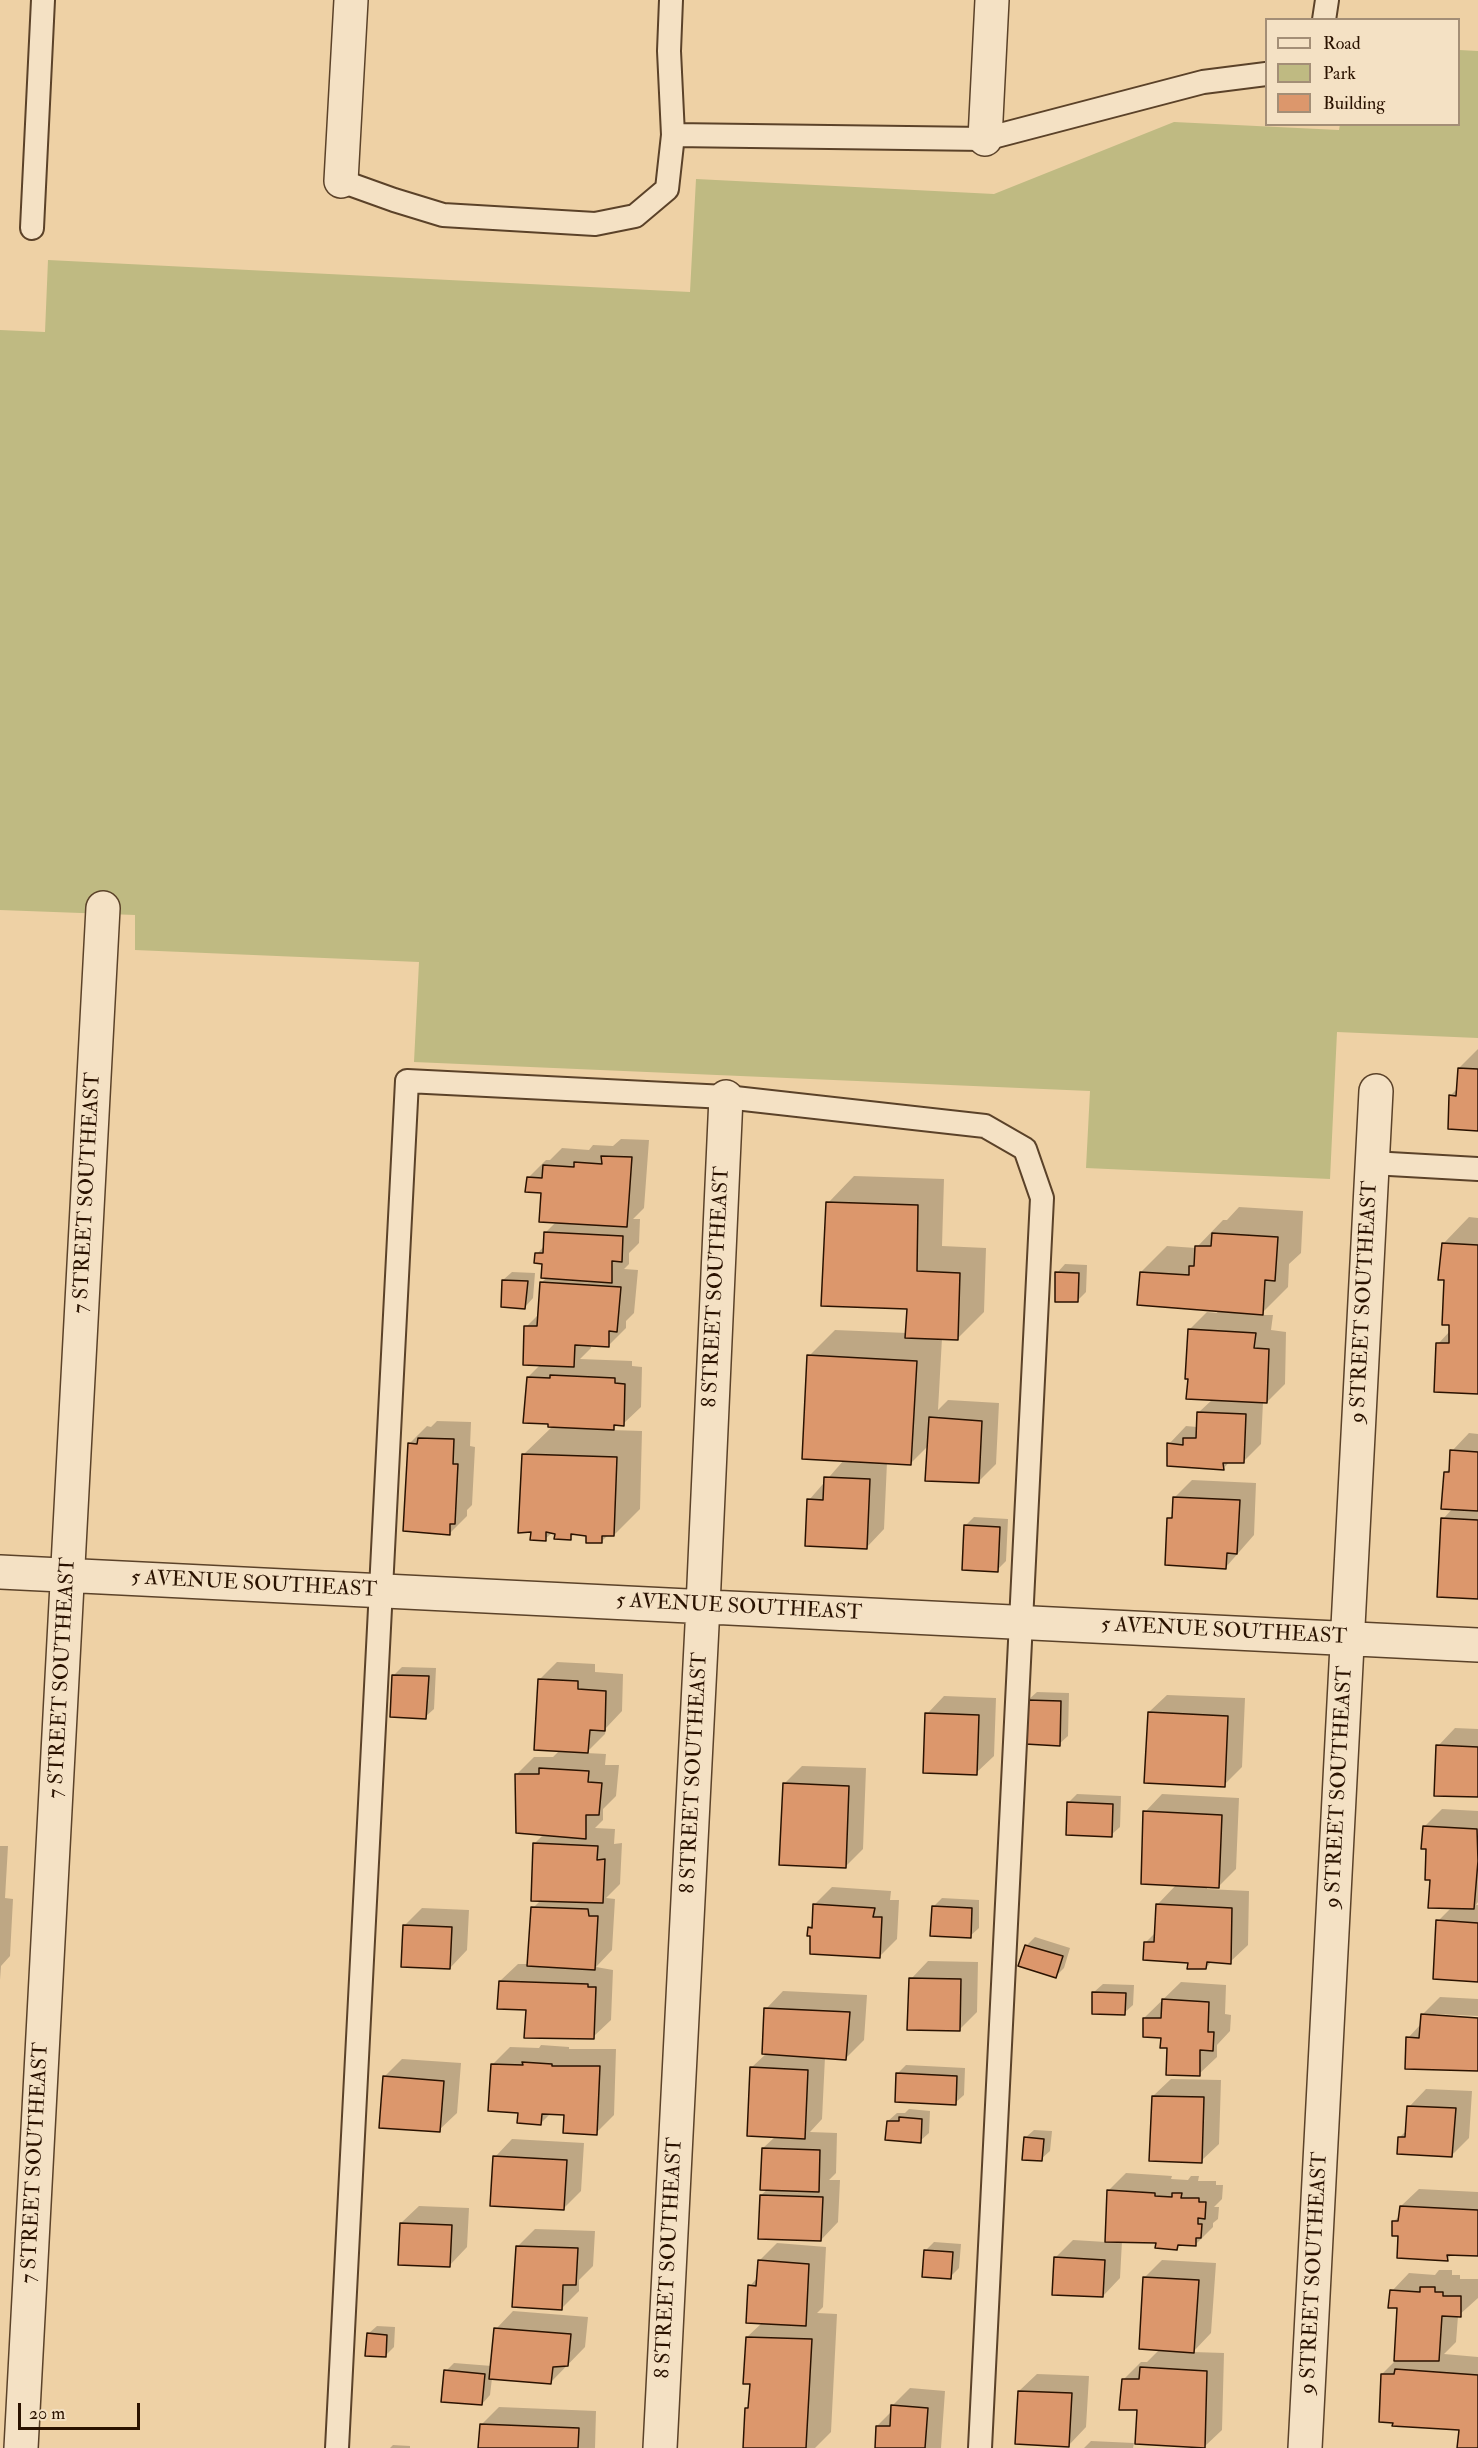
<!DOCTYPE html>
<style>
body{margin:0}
#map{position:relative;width:1478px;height:2448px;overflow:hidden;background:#eed1a5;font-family:"IM FELL Double Pica",serif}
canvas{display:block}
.legend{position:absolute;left:1265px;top:18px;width:195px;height:108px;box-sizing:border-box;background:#f4e1c4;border:2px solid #a38e76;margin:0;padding:8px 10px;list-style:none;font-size:18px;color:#2a1200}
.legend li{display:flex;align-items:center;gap:12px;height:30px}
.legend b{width:30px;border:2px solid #a38e76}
.scale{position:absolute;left:18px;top:2403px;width:122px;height:27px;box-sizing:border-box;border:3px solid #2a1200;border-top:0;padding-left:8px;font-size:18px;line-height:21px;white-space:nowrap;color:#2a1200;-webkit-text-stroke:4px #f4e1c4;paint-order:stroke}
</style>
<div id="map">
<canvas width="1478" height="2448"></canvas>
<ul class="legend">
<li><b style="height:8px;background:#f4e1c4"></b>Road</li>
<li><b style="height:16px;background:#bfba82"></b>Park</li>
<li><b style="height:16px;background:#dc976c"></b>Building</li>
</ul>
<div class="scale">20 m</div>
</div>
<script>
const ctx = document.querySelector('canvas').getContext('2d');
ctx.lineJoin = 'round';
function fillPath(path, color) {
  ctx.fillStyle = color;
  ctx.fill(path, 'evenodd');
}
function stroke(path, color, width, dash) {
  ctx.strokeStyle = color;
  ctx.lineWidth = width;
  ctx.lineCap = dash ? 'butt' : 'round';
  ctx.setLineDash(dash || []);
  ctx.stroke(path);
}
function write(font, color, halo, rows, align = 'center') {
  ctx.font = font + ' "IM FELL Double Pica",serif';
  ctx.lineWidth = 6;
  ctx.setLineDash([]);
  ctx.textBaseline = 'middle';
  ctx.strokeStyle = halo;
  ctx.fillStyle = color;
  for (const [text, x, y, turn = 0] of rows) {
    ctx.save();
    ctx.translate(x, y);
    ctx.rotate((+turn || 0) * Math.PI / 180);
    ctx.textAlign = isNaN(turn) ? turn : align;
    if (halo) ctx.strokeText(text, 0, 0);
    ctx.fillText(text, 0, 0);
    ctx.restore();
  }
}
fillPath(new Path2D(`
 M 1459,50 L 1478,51 L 1478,1038 L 1337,1032 L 1330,1179 L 1086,1168 L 1090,1091 L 414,1062 L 419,962 L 135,950 L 135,915 L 0,910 L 0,330 L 45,332 L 48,260 L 690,292 L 696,179 L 994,194 L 1174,122 L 1339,130 L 1340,124 L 1458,124 Z`), '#bfba82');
fillPath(new Path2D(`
 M 1478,1049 L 1478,1129 L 1450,1096 L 1458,1088 L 1459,1068 Z
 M 621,1139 L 649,1140 L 644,1208 L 633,1219 L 640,1219 L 639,1243 L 629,1253 L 629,1264 L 624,1269 L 638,1270 L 634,1313 L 626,1321 L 626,1328 L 608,1346 L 591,1344 L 591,1348 L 580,1359 L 632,1361 L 632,1366 L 642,1367 L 641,1407 L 623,1424 L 618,1424 L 611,1430 L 642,1431 L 640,1509 L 614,1535 L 609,1534 L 601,1542 L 588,1535 L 575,1533 L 570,1538 L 553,1532 L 545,1539 L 524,1454 L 553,1426 L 528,1377 L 541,1364 L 526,1327 L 539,1314 L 541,1283 L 547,1277 L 543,1262 L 537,1254 L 545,1245 L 545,1233 L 557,1221 L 542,1192 L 528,1178 L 546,1160 L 550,1160 L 562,1148 L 589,1150 L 593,1145 L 613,1146 Z
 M 854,1176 L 944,1179 L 942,1246 L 986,1248 L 984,1312 L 958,1338 L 942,1338 L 938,1410 L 948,1400 L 999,1403 L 996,1464 L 978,1482 L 929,1445 L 911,1463 L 887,1462 L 884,1529 L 867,1547 L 809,1500 L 844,1460 L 809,1356 L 835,1330 L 907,1333 L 908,1308 L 828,1203 Z
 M 1239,1207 L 1303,1211 L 1301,1253 L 1289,1264 L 1288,1287 L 1260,1315 L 1273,1315 L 1271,1330 L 1286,1332 L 1285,1384 L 1267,1402 L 1263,1402 L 1261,1444 L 1244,1461 L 1230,1461 L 1223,1469 L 1169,1444 L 1186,1426 L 1197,1427 L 1198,1413 L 1213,1399 L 1189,1330 L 1207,1312 L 1217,1313 L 1218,1310 L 1141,1272 L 1167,1246 L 1196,1248 L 1223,1220 L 1227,1220 Z
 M 1469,1217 L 1478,1218 L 1478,1393 L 1438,1344 L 1450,1331 L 1443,1244 Z
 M 1065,1264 L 1087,1265 L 1086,1292 L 1077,1301 L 1057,1273 Z
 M 512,1272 L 535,1273 L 533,1298 L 525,1307 L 503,1280 Z
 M 437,1421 L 471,1422 L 470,1446 L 475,1447 L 472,1505 L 467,1510 L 467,1516 L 450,1533 L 409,1444 L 427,1426 L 431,1427 Z
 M 1469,1433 L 1478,1434 L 1478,1598 L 1443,1519 L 1453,1508 L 1445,1473 L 1451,1467 L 1452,1451 Z
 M 1192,1480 L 1256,1483 L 1254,1535 L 1226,1567 L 1169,1519 L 1174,1514 L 1174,1498 Z
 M 974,1517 L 1008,1519 L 1006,1561 L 997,1570 L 966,1525 Z
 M 557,1662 L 595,1664 L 595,1672 L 623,1674 L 622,1711 L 606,1728 L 605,1734 L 586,1753 L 606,1754 L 605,1765 L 619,1765 L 616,1796 L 603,1809 L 603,1820 L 595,1828 L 615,1829 L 614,1844 L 622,1843 L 620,1884 L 606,1898 L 615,1899 L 612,1950 L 596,1967 L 613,1970 L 611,2020 L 593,2037 L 527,2008 L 500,1981 L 518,1964 L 528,1964 L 533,1908 L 541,1900 L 535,1843 L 544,1834 L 517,1774 L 534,1757 L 553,1757 L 560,1750 L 539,1680 Z
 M 402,1667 L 436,1668 L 434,1709 L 425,1717 L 394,1675 Z
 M 1037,1692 L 1069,1693 L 1068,1736 L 1059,1744 L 1028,1700 Z
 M 1167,1695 L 1245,1698 L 1242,1767 L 1224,1785 L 1149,1712 Z
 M 944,1696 L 996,1698 L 994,1756 L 976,1773 L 927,1714 Z
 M 1455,1728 L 1478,1729 L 1478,1796 L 1438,1746 Z
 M 802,1766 L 866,1768 L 863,1849 L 846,1866 L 784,1784 Z
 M 1077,1794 L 1121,1796 L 1120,1827 L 1111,1835 L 1069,1802 Z
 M 1162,1794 L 1239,1798 L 1236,1869 L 1219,1886 L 1207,1886 L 1207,1889 L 1249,1891 L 1248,1945 L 1230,1962 L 1212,1961 L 1206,1968 L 1146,1942 L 1156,1932 L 1157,1905 L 1177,1884 L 1145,1812 Z
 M 1442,1809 L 1478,1811 L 1478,1902 L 1476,1905 L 1478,1905 L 1478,1980 L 1438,1921 L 1452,1907 L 1432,1879 L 1424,1827 Z
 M 0,1846 L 8,1846 L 5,1898 L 13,1899 L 10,1956 L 1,1966 L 0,1980 Z
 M 832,1887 L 891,1891 L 890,1900 L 899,1900 L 897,1939 L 879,1957 L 812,1935 L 809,1928 L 813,1924 L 814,1905 Z
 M 942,1898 L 979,1900 L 979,1928 L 970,1936 L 933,1907 Z
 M 422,1908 L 469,1910 L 467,1950 L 450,1968 L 404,1926 Z
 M 1035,1937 L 1070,1948 L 1064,1968 L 1056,1976 L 1026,1946 Z
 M 928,1961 L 978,1962 L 977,2012 L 959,2030 L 911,1979 Z
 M 1181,1982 L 1226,1985 L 1225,2014 L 1231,2015 L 1230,2031 L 1217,2045 L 1217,2057 L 1199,2074 L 1169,2047 L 1144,2018 Z
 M 1103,1984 L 1134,1985 L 1133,2005 L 1124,2013 L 1094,1992 Z
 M 783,1991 L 867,1995 L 864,2040 L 846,2058 L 825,2057 L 822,2119 L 810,2132 L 837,2133 L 836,2173 L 829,2180 L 840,2180 L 838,2222 L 821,2240 L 761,2195 L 768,2189 L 763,2148 L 776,2136 L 752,2067 L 767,2053 L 766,2009 Z
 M 1440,1997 L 1478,1999 L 1478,2016 L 1436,2014 L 1436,2017 L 1478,2019 L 1407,2067 L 1408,2038 L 1421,2024 L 1422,2015 Z
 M 541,2045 L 569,2047 L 569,2049 L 616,2049 L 614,2115 L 596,2133 L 566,2114 L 551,2113 L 541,2123 L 520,2112 L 492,2065 L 510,2047 L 539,2048 Z
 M 402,2059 L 461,2063 L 457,2113 L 439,2130 L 384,2077 Z
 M 906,2065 L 965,2068 L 964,2095 L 955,2103 L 898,2073 Z
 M 1171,2079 L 1221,2080 L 1219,2144 L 1201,2161 L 1153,2096 Z
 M 1426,2089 L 1472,2091 L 1469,2138 L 1451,2156 L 1400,2137 L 1407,2130 L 1409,2107 Z
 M 909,2109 L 930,2111 L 929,2133 L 920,2141 L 888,2121 L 897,2113 L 905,2113 Z
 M 1034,2130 L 1052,2131 L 1050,2151 L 1041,2159 L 1025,2138 Z
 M 512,2139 L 584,2143 L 581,2191 L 564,2208 L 495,2157 Z
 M 1126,2173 L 1172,2176 L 1171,2179 L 1188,2180 L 1191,2176 L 1199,2176 L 1198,2181 L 1216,2181 L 1216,2185 L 1223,2185 L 1222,2199 L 1214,2207 L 1219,2207 L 1218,2219 L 1213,2223 L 1213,2227 L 1196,2244 L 1181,2244 L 1176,2248 L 1158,2242 L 1122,2241 L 1120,2278 L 1103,2296 L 1055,2258 L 1073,2240 L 1106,2242 L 1108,2191 Z
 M 1419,2189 L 1478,2192 L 1478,2255 L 1453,2253 L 1447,2259 L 1399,2235 L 1394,2221 L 1401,2215 L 1401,2206 Z
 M 419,2206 L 469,2208 L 467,2247 L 450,2265 L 401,2223 Z
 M 535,2229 L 595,2231 L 593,2266 L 579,2280 L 579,2291 L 561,2309 L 517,2247 Z
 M 934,2242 L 961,2244 L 959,2268 L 950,2277 L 925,2251 Z
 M 777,2243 L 826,2247 L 823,2307 L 817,2313 L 837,2314 L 831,2432 L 815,2448 L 744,2448 L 747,2408 L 750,2405 L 752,2382 L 747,2337 L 763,2322 L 750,2286 L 758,2277 L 759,2261 Z
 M 1162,2260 L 1216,2263 L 1211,2333 L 1193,2352 L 1224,2353 L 1222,2430 L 1204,2447 L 1139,2409 L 1123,2380 L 1141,2362 L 1147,2362 L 1160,2349 L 1144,2278 Z
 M 1439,2270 L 1452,2270 L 1452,2275 L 1460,2275 L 1460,2279 L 1478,2279 L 1478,2298 L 1458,2316 L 1456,2342 L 1444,2354 L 1478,2357 L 1478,2448 L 1459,2448 L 1461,2428 L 1382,2374 L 1395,2361 L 1398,2307 L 1392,2291 L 1409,2273 L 1435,2275 Z
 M 513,2311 L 588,2317 L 585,2347 L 551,2382 L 492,2378 L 490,2395 L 482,2404 L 446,2371 L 454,2363 L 492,2366 L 496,2329 Z
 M 377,2326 L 395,2327 L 394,2347 L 386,2355 L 368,2334 Z
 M 1037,2374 L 1089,2376 L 1086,2427 L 1069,2445 L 1019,2391 Z
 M 910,2388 L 945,2391 L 941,2448 L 876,2448 L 877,2426 L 892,2411 L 892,2406 Z
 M 499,2407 L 596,2411 L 595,2448 L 480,2448 L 481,2425 Z
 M 1091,2441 L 1134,2443 L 1133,2448 L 1084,2448 Z
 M 393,2445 L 410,2446 L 410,2448 L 390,2448 Z`), '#0003');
const building = new Path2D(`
 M 1458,1068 L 1478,1069 L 1478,1131 L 1448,1129 L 1449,1095 L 1456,1096 Z
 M 601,1156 L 632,1157 L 627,1227 L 539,1222 L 541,1193 L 525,1192 L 527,1177 L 542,1178 L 543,1165 L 574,1167 L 574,1162 L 602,1164 Z
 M 826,1202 L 918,1205 L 917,1271 L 960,1273 L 958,1340 L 905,1338 L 907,1309 L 821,1306 Z
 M 544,1232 L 623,1236 L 622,1262 L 612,1261 L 612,1283 L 541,1278 L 542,1264 L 534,1263 L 535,1253 L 543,1253 Z
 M 1212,1233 L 1278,1237 L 1275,1281 L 1265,1280 L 1263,1315 L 1137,1305 L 1140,1272 L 1189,1275 L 1189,1266 L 1194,1266 L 1195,1246 L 1211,1246 Z
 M 1442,1243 L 1478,1245 L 1478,1394 L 1434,1392 L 1436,1343 L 1449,1343 L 1449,1325 L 1442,1325 L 1444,1280 L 1438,1280 Z
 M 1055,1272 L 1079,1273 L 1078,1302 L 1055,1302 Z
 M 502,1280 L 528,1281 L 525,1309 L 501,1307 Z
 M 540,1282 L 621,1287 L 617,1332 L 609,1331 L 609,1347 L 575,1345 L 574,1367 L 523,1365 L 524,1326 L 537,1326 Z
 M 1188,1329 L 1256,1333 L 1254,1348 L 1269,1349 L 1267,1403 L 1186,1399 L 1188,1379 L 1185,1379 Z
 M 807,1355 L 917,1361 L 911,1465 L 802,1459 Z
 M 550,1375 L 615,1378 L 615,1383 L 625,1384 L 624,1426 L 614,1425 L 614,1430 L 548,1427 L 548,1424 L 523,1423 L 527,1377 L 550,1378 Z
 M 1197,1412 L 1246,1414 L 1244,1463 L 1223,1463 L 1224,1470 L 1167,1466 L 1167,1443 L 1183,1445 L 1183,1438 L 1196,1438 Z
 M 929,1417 L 982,1421 L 979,1483 L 925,1481 Z
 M 418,1438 L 454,1439 L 453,1464 L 458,1464 L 455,1524 L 450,1524 L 450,1535 L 403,1531 L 408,1443 L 417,1444 Z
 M 1450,1450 L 1478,1452 L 1478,1511 L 1441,1509 L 1444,1472 L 1449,1472 Z
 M 522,1454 L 617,1457 L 614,1536 L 602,1536 L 602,1543 L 586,1543 L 586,1536 L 571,1534 L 571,1540 L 554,1539 L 555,1534 L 546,1532 L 546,1541 L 530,1540 L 531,1532 L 518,1533 Z
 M 824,1477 L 870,1479 L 867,1549 L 805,1546 L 807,1499 L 823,1500 Z
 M 1173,1497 L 1240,1500 L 1237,1554 L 1227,1553 L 1226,1569 L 1165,1565 L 1167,1518 L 1172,1518 Z
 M 1441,1518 L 1478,1520 L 1478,1599 L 1437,1597 Z
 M 964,1525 L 1000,1527 L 998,1572 L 962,1570 Z
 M 392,1675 L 429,1676 L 426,1719 L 390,1717 Z
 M 538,1679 L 578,1681 L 578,1689 L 606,1691 L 605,1731 L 590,1730 L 588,1753 L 534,1750 Z
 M 1027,1700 L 1061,1701 L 1060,1746 L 1025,1744 Z
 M 1148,1712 L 1228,1716 L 1225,1787 L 1144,1783 Z
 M 925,1713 L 979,1715 L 977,1775 L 923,1773 Z
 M 1436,1745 L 1478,1747 L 1478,1797 L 1434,1796 Z
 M 539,1768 L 589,1771 L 588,1782 L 602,1783 L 599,1815 L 586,1815 L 586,1839 L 516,1833 L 515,1774 L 539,1774 Z
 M 783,1783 L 849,1786 L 846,1868 L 779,1865 Z
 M 1067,1802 L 1113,1804 L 1112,1837 L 1066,1835 Z
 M 1143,1811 L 1222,1815 L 1219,1888 L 1141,1884 Z
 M 1423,1826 L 1477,1829 L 1478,1861 L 1474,1909 L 1428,1908 L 1430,1880 L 1425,1880 L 1426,1849 L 1421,1849 Z
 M 533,1843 L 598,1846 L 597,1860 L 605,1859 L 603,1903 L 531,1901 Z
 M 813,1904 L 875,1908 L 873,1917 L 882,1917 L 880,1958 L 810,1954 L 810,1936 L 807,1936 L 808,1927 L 812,1928 Z
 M 1156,1904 L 1232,1908 L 1231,1964 L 1207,1962 L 1206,1969 L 1187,1969 L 1188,1963 L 1143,1960 L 1144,1942 L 1154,1942 Z
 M 932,1906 L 972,1908 L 971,1938 L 930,1936 Z
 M 531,1907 L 588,1909 L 589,1916 L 598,1916 L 595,1970 L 527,1966 Z
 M 1436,1920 L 1478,1923 L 1478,1982 L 1433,1979 Z
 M 403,1925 L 452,1927 L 450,1969 L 401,1967 Z
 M 1025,1945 L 1063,1956 L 1056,1978 L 1018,1966 Z
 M 909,1978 L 961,1979 L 960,2031 L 907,2030 Z
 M 499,1981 L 588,1984 L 588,1987 L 596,1987 L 594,2039 L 524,2038 L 526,2010 L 497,2009 Z
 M 1092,1992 L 1126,1993 L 1125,2015 L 1092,2014 Z
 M 1162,1999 L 1209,2002 L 1208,2032 L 1214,2032 L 1213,2051 L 1200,2050 L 1200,2076 L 1166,2075 L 1167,2048 L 1160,2048 L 1161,2038 L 1143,2037 L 1143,2018 L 1161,2018 Z
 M 764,2008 L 850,2012 L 846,2060 L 762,2054 Z
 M 1421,2014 L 1478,2018 L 1478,2071 L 1405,2069 L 1406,2037 L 1419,2038 Z
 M 522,2062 L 552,2064 L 552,2066 L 600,2066 L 597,2135 L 563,2133 L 564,2115 L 542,2114 L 541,2125 L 517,2123 L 518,2113 L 488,2111 L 491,2064 L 523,2065 Z
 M 750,2067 L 808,2070 L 805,2139 L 747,2136 Z
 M 896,2073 L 957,2076 L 956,2105 L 895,2102 Z
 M 383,2076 L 444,2081 L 440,2132 L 379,2128 Z
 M 1152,2096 L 1204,2097 L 1202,2163 L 1149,2161 Z
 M 1407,2106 L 1456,2108 L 1452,2157 L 1397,2154 L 1398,2137 L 1405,2137 Z
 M 899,2117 L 922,2119 L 921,2143 L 885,2140 L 887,2121 L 899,2121 Z
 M 1024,2137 L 1044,2139 L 1042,2161 L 1022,2160 Z
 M 762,2148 L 820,2150 L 819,2192 L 760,2190 Z
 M 493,2156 L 567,2160 L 564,2210 L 490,2206 Z
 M 1107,2190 L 1155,2193 L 1155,2196 L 1172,2197 L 1172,2193 L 1182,2193 L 1181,2198 L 1199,2198 L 1199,2202 L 1206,2202 L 1205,2219 L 1198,2218 L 1198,2224 L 1202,2224 L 1201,2238 L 1196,2238 L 1196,2246 L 1178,2245 L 1177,2250 L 1155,2248 L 1156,2243 L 1105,2242 Z
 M 760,2195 L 823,2197 L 821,2241 L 758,2239 Z
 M 1400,2206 L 1478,2210 L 1478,2256 L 1447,2255 L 1448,2261 L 1397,2258 L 1398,2236 L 1392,2236 L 1392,2221 L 1398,2221 Z
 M 400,2223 L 452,2225 L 450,2267 L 398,2265 Z
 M 516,2246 L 578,2248 L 576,2285 L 563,2285 L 562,2310 L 512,2307 Z
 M 924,2250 L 953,2252 L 951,2279 L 922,2277 Z
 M 1054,2257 L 1105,2260 L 1103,2297 L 1052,2295 Z
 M 758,2260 L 809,2264 L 806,2326 L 746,2323 L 748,2285 L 756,2286 Z
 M 1143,2277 L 1199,2280 L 1194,2353 L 1139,2349 Z
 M 1420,2287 L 1435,2287 L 1435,2292 L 1443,2292 L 1443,2296 L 1461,2296 L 1461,2317 L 1442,2316 L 1439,2361 L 1394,2361 L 1397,2308 L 1388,2308 L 1390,2290 L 1420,2292 Z
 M 494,2328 L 571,2334 L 568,2366 L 553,2367 L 551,2384 L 489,2379 Z
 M 367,2333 L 387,2335 L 386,2357 L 365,2356 Z
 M 746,2337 L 812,2339 L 806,2448 L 743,2448 L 745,2408 L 748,2408 L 750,2384 L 743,2384 Z
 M 1140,2367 L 1207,2371 L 1205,2448 L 1135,2444 L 1137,2410 L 1119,2410 L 1122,2379 L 1139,2379 Z
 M 1395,2369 L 1478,2375 L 1478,2448 L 1457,2448 L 1459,2430 L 1392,2426 L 1393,2423 L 1379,2422 L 1381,2374 L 1394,2374 Z
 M 444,2370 L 485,2374 L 482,2405 L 441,2402 Z
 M 1018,2391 L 1072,2393 L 1069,2447 L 1015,2444 Z
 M 891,2405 L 928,2408 L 925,2448 L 875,2448 L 876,2426 L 890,2426 Z
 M 480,2424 L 579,2428 L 578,2448 L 478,2448 Z`);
fillPath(building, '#dc976c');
stroke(building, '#2a1200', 1.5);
const service = new Path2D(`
 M 671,0 L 669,51 L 673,135
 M 1324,20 L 1327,0
 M 341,181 L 394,200 L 443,215 L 595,224 L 635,216 L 667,189 L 673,135 L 985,139 L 1203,82 L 1266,74
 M 32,228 L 43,0
 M 1372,1163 L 1478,1169
 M 337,2448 L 407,1081 L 726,1097 L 985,1126 L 1025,1149 L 1042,1198 L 980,2448`);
const minor = new Path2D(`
 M 985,139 L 992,0
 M 341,181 L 351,0
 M 0,1572 L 1478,1645
 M 21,2448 L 103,908
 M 660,2448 L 703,1606 L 726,1097
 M 1305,2448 L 1376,1091`);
stroke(service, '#5b4229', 26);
stroke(minor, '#5b4229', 36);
stroke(service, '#f4e1c4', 22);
stroke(minor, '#f4e1c4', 33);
write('21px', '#2a1200', '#f4e1c4', [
 ["7 STREET SOUTHEAST",88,1193,-87],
 ["8 STREET SOUTHEAST",717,1287,-87],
 ["9 STREET SOUTHEAST",1365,1302,-87],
 ["5 AVENUE SOUTHEAST",254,1585,3],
 ["5 AVENUE SOUTHEAST",739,1608,3],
 ["5 AVENUE SOUTHEAST",1224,1632,3],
 ["7 STREET SOUTHEAST",63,1678,-87],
 ["8 STREET SOUTHEAST",695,1773,-87],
 ["9 STREET SOUTHEAST",1340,1787,-87],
 ["7 STREET SOUTHEAST",36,2163,-87],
 ["8 STREET SOUTHEAST",670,2258,-87],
 ["9 STREET SOUTHEAST",1315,2273,-87]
]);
</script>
